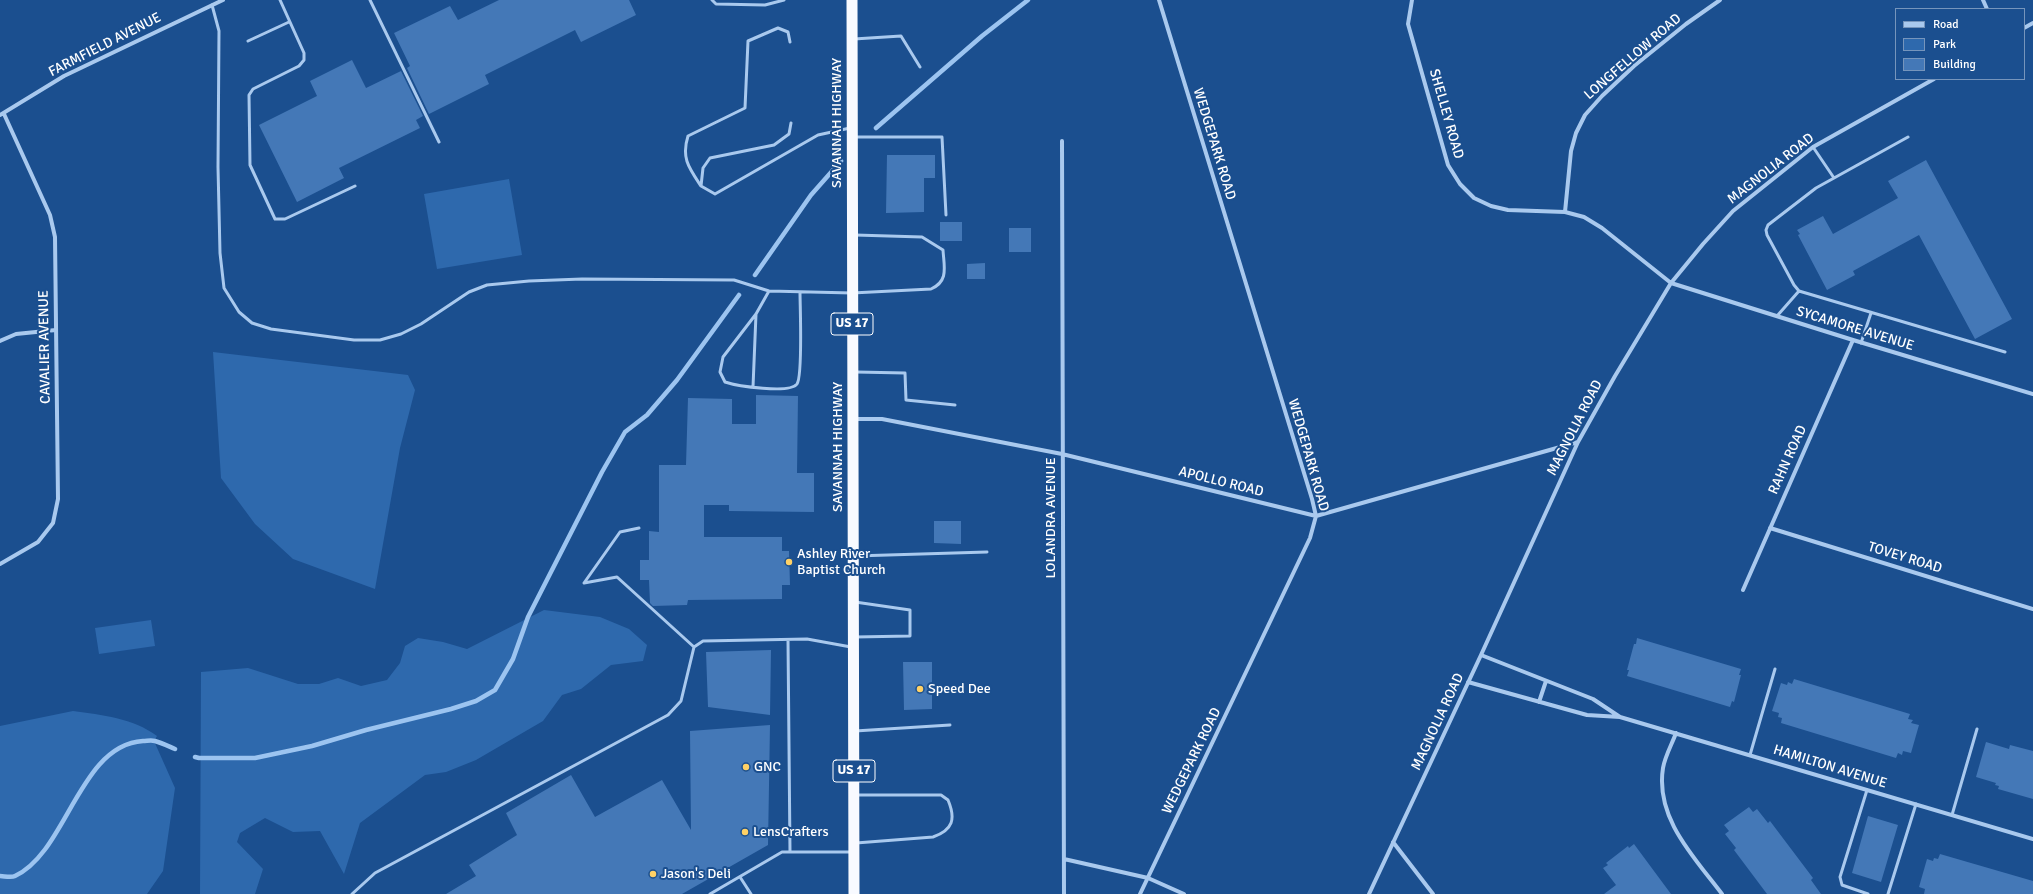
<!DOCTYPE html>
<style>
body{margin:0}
#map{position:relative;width:2033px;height:894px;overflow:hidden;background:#1b4f8f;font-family:Signika,sans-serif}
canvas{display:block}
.legend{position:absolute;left:1895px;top:8px;width:130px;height:72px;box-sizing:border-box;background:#1b4f8f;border:1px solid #7695bc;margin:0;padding:5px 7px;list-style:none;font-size:12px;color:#fff}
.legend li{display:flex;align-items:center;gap:8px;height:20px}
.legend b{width:20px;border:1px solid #7695bc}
</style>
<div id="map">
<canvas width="2033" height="894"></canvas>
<ul class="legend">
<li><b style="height:5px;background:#a9c9ee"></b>Road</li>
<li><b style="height:11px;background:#2e69ad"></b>Park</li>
<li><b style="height:11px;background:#4478b7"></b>Building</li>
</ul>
</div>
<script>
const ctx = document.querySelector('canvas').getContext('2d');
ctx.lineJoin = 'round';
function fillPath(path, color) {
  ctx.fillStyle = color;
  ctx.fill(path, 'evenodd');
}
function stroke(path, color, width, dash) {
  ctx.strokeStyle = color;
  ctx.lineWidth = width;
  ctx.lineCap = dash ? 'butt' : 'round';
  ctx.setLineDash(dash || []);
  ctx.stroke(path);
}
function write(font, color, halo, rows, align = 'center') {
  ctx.font = font + ' Signika,sans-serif';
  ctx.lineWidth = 4;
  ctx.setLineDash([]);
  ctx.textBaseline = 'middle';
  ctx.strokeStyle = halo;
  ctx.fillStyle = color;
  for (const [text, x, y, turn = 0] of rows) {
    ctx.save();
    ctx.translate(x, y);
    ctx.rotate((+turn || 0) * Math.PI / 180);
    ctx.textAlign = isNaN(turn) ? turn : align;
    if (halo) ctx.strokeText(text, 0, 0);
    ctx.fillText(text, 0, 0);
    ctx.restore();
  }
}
fillPath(new Path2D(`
 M 509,179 L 522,255 L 437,269 L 424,194 Z
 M 213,352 L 408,375 L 415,390 L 400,448 L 375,589 L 293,559 L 255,524 L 221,478 Z
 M 544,610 L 600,617 L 629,629 L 647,645 L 643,661 L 611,665 L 581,689 L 562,695 L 543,721 L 476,760 L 446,772 L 425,775 L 360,823 L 344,874 L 320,831 L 293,832 L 265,818 L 240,833 L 237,842 L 263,869 L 255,894 L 200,894 L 201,672 L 248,668 L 298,684 L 319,684 L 338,678 L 361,686 L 387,680 L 400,663 L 405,646 L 418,638 L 443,642 L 467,649 Z
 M 151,620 L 155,646 L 99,654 L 95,628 Z
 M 73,711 C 102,715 133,718 157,736 L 154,741 L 175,788 L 163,871 L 147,894 L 0,894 L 0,726 Z`), '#2e69ad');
stroke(new Path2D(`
 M 876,128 L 982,36 L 1028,0
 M 755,275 L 811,195 L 841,161
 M 195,757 L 199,758 L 255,758 L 312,746 L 366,730 L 451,709 L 476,701 L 495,690 L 513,659 L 528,617 L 602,472 L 625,432 L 647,415 L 677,380 L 739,295
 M 0,876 C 4,876 11,878 15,876 C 67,852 79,745 143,741 C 147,741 151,740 155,741 C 162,743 168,746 175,749`), '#9cc4f0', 4.5);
fillPath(new Path2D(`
 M 499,0 L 629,0 L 636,15 L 581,42 L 575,30 L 485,75 L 489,84 L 429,114 L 407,68 L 410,66 L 394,33 L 450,6 L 458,20 Z
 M 352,60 L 366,88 L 401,71 L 423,116 L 416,120 L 420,128 L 339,168 L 344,178 L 297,202 L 259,125 L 317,96 L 310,81 Z
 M 887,155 L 935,155 L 935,178 L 924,178 L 924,212 L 886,213 Z
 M 1926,160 L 2012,319 L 1975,339 L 1919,235 L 1853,271 L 1855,275 L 1827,290 L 1798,235 L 1800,234 L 1797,230 L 1823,216 L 1833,234 L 1898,198 L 1888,181 Z
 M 940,222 L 962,222 L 962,241 L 940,241 Z
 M 1009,228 L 1031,228 L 1031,252 L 1009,252 Z
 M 985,263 L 985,279 L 967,279 L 967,264 Z
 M 756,395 L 798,396 L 797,473 L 814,473 L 814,512 L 729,511 L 729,505 L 704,505 L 704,537 L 782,537 L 782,551 L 789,551 L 790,585 L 782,585 L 782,599 L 688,600 L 687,605 L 653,606 L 650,603 L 649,580 L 640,580 L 640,560 L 649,560 L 649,531 L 659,532 L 659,465 L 686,465 L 688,398 L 732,399 L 732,424 L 756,424 Z
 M 934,521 L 961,521 L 961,544 L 934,543 Z
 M 1637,638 L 1741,669 L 1739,675 L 1741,675 L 1734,702 L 1732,701 L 1730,707 L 1627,676 L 1629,670 L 1627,670 L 1634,644 L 1636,644 Z
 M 771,650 L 770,715 L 708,707 L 706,652 Z
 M 903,662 L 932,662 L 932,709 L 904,710 Z
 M 1794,679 L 1910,714 L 1908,719 L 1913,720 L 1911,723 L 1919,725 L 1911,753 L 1903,751 L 1902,755 L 1898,753 L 1896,758 L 1781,723 L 1782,718 L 1778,717 L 1779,713 L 1772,711 L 1781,683 L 1787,685 L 1788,682 L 1792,684 Z
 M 770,725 L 768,845 L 682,894 L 446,894 L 476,876 L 469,865 L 517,835 L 506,813 L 571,775 L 595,817 L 662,780 L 691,830 L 690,731 Z
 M 1986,742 L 2009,749 L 2010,745 L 2033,751 L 2033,799 L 1998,789 L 1999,786 L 1995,785 L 1996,783 L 1976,777 Z
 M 1749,807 L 1753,812 L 1757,809 L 1768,823 L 1770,821 L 1813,878 L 1811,880 L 1821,894 L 1767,894 L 1734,850 L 1736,848 L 1725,834 L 1729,831 L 1724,825 Z
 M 1868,816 L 1898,825 L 1881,882 L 1852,873 Z
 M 1634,844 L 1651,867 L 1671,894 L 1604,894 L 1616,885 L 1603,868 L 1608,865 L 1606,863 L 1628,846 L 1629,848 Z
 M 1940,854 L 2033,881 L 2033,894 L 1924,894 L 1925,889 L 1919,887 L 1927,859 L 1933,861 L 1934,858 L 1938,859 Z`), '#4478b7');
stroke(new Path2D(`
 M 280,0 L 304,53 L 304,60 L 299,66 L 253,89 L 249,95 L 250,165 L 275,219 L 285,219 L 355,186
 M 370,0 L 439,142
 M 712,0 L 716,4 L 765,5 L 784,0
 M 212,5 L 219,31 L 218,167 L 220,253 L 224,288 L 239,312 L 252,323 L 271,329 L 354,340 L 380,340 L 401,334 L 421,324 L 469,292 L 487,285 L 529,281 L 582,279 L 734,280 L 769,291 L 852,293 L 931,289 C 949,281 944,267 943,250 L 922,237 L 855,235
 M 854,39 L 901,36 L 920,67
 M 248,41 L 289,22
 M 790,42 L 788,32 L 778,28 L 748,41 L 745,108 L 688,136 C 681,158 689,168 701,186 L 703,168 L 710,158 L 774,145 L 789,134 L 791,123
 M 854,137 L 942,137 L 946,215
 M 1908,137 L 1816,188 L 1768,225 L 1766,230 L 1767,235 L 1794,285 L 1799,291 L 2005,352
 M 1813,147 L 1834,178
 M 701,186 L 715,194 L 818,135 L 850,128
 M 769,291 L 756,314 L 723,357 L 720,372 L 725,382 C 737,386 790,394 797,384 C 803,375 800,307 800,292
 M 1777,316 L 1799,291
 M 1861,343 L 1871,313
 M 856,372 L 905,373 L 906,400 L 955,405
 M 753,387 L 756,314
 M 639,528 L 620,532 L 584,583 L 617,577 L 694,647
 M 855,556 L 987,552
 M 855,637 L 910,636 L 910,610 L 855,602
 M 788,640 L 790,852
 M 855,731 L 950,725
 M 1750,755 L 1775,669
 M 1867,790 L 1840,877 L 1842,885 L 1868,894
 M 1952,815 L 1977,729
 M 856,843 L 933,837 C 953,830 956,819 948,800 L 941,795 L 857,795
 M 740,877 L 751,894
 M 352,894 L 375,873 L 668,715 L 681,701 L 694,647 L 703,641 L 807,639 L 851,647
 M 710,894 L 782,852 L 852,852
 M 1888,894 L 1916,804`), '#a9c9ee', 3);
stroke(new Path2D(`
 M 1412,0 L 1408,24 L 1448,165 L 1460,184 L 1474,198 L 1491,206 L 1508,210 L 1565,212 L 1584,217 L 1602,228 L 1671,283 L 1853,340 L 2033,394
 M 1983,0 L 1987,9
 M 2024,28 L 2033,23
 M 0,115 L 64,76 L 223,0
 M 1062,141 L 1064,894
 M 1565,212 L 1571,151 L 1576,133 L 1585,115 L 1602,96 L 1634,66 L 1686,24 L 1720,0
 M 0,341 L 16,334 L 56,330
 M 853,419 L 882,419 L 1062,454 L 1316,516 L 1578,442
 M 1770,528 L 2033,609
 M 0,564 L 38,542 L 53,523 L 58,499 L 55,237 L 50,215 L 4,114
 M 1743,590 L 1853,340
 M 1468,682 L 1587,715 L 1620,717 L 1593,699 L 1481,655
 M 1539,702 L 1546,681
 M 1620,717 L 2033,839
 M 1676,733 C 1672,744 1665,756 1663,768 C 1655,818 1694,857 1722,894
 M 1393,842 L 1433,894
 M 1064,859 L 1148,878 L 1184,894
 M 1140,894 L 1310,538 L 1316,516 L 1312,499 L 1159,0
 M 1369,894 L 1481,655 L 1578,442 L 1615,376 L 1671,283 L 1703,244 L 1733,211 L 1813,147 L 1934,79`), '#a9c9ee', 4);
stroke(new Path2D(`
 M 852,0 L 854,894`), '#f8faff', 11);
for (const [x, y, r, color] of [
 [789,562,4,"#ffd166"],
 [920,689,4,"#ffd166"],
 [746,767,4,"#ffd166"],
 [745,832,4,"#ffd166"],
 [653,874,4,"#ffd166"]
]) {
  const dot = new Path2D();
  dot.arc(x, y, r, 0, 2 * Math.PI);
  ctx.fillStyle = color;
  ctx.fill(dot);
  stroke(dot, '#1b4f8f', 1.5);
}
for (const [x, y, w] of [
 [852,324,42],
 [854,771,42]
]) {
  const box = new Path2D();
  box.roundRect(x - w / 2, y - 11, w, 22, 3);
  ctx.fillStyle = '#1b4f8f';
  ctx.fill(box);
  stroke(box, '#fff', 1);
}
write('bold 13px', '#fff', null, [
 ["US 17",852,324],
 ["US 17",854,771]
]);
write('14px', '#fff', '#1b4f8f', [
 ["FARMFIELD AVENUE",105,45,-27],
 ["LONGFELLOW ROAD",1633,57,-41],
 ["SHELLEY ROAD",1446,114,74],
 ["SAVANNAH HIGHWAY",837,123,-90],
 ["WEDGEPARK ROAD",1214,144,73],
 ["MAGNOLIA ROAD",1771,169,-38],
 ["SYCAMORE AVENUE",1855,329,17],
 ["CAVALIER AVENUE",45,347,-91],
 ["MAGNOLIA ROAD",1575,428,-63],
 ["SAVANNAH HIGHWAY",838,447,-90],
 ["WEDGEPARK ROAD",1308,455,74],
 ["RAHN ROAD",1788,460,-66],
 ["APOLLO ROAD",1221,482,14],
 ["LOLANDRA AVENUE",1051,518,-90],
 ["TOVEY ROAD",1905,558,17],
 ["MAGNOLIA ROAD",1438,722,-65],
 ["WEDGEPARK ROAD",1192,761,-64],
 ["HAMILTON AVENUE",1830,767,17]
]);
write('14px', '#fff', '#1b4f8f', [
 ["Ashley River",797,554],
 ["Baptist Church",797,570],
 ["Speed Dee",928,689],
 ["GNC",754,767],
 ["LensCrafters",753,832],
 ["Jason's Deli",661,874]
], 'left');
</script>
